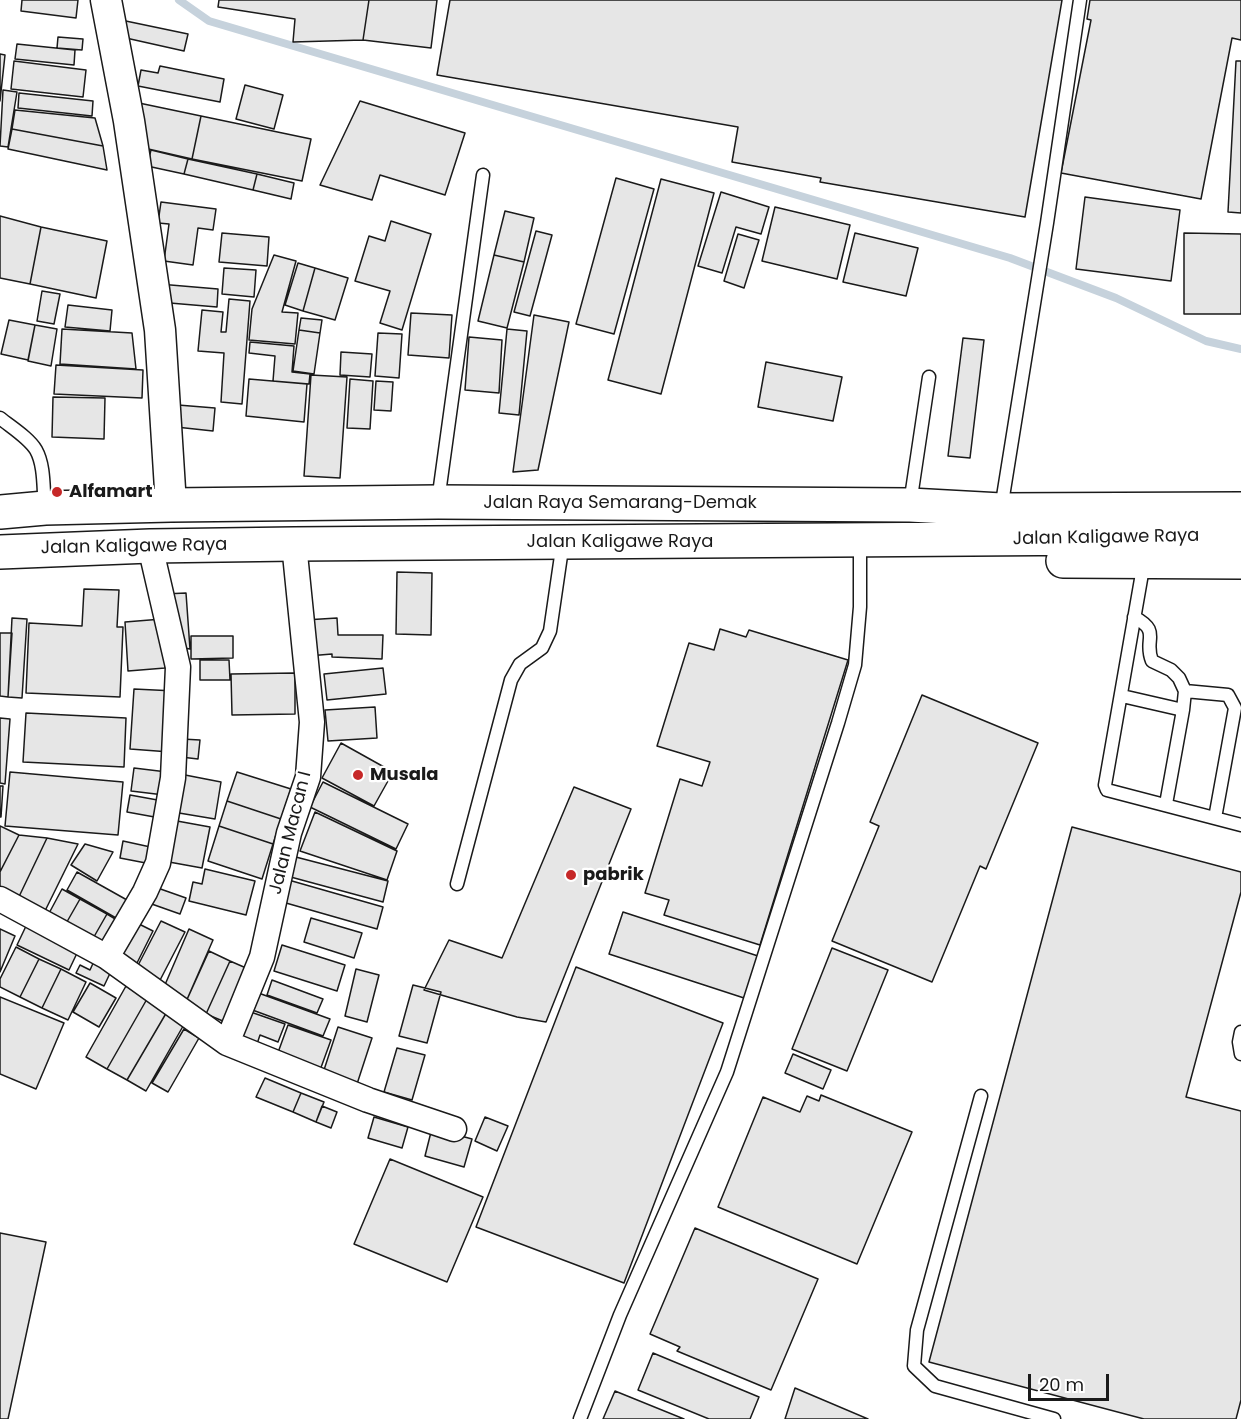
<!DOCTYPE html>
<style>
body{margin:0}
#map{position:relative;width:1241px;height:1419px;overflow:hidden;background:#fff;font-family:Poppins,sans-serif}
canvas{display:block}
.scale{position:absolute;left:1028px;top:1374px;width:81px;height:27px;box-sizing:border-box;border:3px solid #1a1a1a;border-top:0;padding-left:8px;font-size:18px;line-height:21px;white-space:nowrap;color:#1a1a1a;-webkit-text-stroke:4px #fff;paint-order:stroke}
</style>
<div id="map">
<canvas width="1241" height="1419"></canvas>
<div class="scale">20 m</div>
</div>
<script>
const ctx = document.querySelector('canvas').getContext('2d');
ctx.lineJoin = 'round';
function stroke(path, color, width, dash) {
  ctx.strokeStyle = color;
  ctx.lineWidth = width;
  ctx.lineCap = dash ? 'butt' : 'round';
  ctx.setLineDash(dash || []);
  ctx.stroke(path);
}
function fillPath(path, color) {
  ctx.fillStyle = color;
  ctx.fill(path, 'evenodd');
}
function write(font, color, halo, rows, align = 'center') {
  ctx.font = font + ' Poppins,sans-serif';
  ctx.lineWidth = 4.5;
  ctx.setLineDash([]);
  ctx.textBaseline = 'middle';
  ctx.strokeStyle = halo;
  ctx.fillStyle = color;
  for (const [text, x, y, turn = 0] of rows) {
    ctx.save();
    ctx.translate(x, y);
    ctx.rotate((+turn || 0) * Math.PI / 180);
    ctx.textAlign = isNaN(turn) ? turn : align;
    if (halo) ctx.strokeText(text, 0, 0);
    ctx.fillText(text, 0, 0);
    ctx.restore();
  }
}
stroke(new Path2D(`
 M 179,0 L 209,21 L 1010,258 L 1116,298 L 1206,341 L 1241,349`), '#c6d2dc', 8);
const building = new Path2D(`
 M 22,0 L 78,0 L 76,18 L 21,11 Z
 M 219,0 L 369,0 L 363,40 L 293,42 L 295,19 L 218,7 Z
 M 369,0 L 437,0 L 431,48 L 363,40 Z
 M 450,0 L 1062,0 L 1025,217 L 820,182 L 821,178 L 732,162 L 738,127 L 437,75 Z
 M 1090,0 L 1241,0 L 1241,40 L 1232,38 L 1201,199 L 1061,173 L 1091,20 L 1087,19 Z
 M 121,20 L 188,34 L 184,51 L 117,36 Z
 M 58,37 L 83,39 L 82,50 L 57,48 Z
 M 17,44 L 75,50 L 74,65 L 15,59 Z
 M 0,54 L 5,55 L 0,101 Z
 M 14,61 L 86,70 L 83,97 L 11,89 Z
 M 1236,61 L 1241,61 L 1241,213 L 1228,212 Z
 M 160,66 L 224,79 L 220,102 L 138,86 L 141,70 L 158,73 Z
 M 245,85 L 283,95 L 274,129 L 236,119 Z
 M 3,90 L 17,92 L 8,147 L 0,146 Z
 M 19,93 L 93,101 L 92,116 L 18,108 Z
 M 360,101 L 465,133 L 445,195 L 380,175 L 372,200 L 320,185 Z
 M 139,103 L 201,116 L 192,159 L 144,148 Z
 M 15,110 L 95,118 L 103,146 L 12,129 Z
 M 201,116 L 311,139 L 302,181 L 192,159 Z
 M 12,129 L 103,146 L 107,170 L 8,149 Z
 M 151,150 L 188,159 L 184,174 L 147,166 Z
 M 188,159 L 257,174 L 253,190 L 184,174 Z
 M 257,174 L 294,183 L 291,199 L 253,190 Z
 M 616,178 L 654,189 L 614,334 L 576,324 Z
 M 661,179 L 714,193 L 661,394 L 608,380 Z
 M 721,192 L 769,207 L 761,234 L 736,227 L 722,273 L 698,266 Z
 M 1085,197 L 1180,210 L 1171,281 L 1076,269 Z
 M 161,202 L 216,209 L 213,230 L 198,228 L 193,265 L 164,261 L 169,224 L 158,223 Z
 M 775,207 L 850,225 L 837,279 L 762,261 Z
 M 505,211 L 534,218 L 524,262 L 494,255 Z
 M 0,216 L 41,227 L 30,284 L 0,278 Z
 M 391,221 L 431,234 L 402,330 L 380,323 L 390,291 L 355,281 L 369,236 L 385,241 Z
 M 41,227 L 107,241 L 96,298 L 30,284 Z
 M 536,231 L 552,235 L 530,316 L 514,312 Z
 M 222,233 L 269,237 L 267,266 L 219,262 Z
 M 855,233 L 918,248 L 906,296 L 843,282 Z
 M 1184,233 L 1241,234 L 1241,314 L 1184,314 Z
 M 738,234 L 759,240 L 744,288 L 724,281 Z
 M 274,255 L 296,261 L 282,312 L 298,313 L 295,344 L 249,340 L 252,309 Z
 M 494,255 L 524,262 L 507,328 L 478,321 Z
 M 298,263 L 315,268 L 303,311 L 285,305 Z
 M 224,268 L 256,270 L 254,297 L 222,294 Z
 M 315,268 L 348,278 L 335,320 L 303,311 Z
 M 159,284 L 218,289 L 217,307 L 158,302 Z
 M 42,291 L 60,294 L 54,324 L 37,321 Z
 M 229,299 L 250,301 L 242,404 L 221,402 L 224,353 L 198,351 L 202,310 L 223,312 L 221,332 L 226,332 Z
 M 68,305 L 112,310 L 110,331 L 65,327 Z
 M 411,313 L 452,315 L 449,358 L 408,355 Z
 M 534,315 L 569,322 L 538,470 L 513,472 Z
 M 301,318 L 322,320 L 320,333 L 299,330 Z
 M 9,320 L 35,325 L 28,360 L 1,354 Z
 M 35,325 L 57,329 L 51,366 L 28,361 Z
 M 62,329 L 132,333 L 136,369 L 60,364 Z
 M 507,329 L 527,331 L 519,415 L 499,413 Z
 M 299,330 L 320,333 L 314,374 L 293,371 Z
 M 378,333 L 402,334 L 399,378 L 375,376 Z
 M 469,337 L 502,340 L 499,393 L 465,390 Z
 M 963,338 L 984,340 L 970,458 L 948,456 Z
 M 250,342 L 294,346 L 292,372 L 310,374 L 309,384 L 273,381 L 275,356 L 249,353 Z
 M 341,352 L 372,354 L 370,377 L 340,375 Z
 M 766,362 L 842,377 L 833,421 L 758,407 Z
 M 56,365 L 143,370 L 142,398 L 54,394 Z
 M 311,375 L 347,377 L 340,478 L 304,476 Z
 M 249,379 L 307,384 L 304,422 L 246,416 Z
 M 350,379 L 373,381 L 370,429 L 347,428 Z
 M 376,381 L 393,382 L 391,411 L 374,410 Z
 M 53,397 L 105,398 L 104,439 L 52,437 Z
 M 178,405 L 215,408 L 213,431 L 176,427 Z
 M 397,572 L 432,573 L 431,635 L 396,634 Z
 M 84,589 L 119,590 L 117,627 L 123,627 L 120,697 L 26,693 L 29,623 L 82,626 Z
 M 186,593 L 190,649 L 177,647 L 164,594 Z
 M 12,618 L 27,619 L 22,698 L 8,697 Z
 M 337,618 L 338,635 L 383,635 L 382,659 L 332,657 L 332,654 L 308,656 L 305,620 Z
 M 162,619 L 165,668 L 128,671 L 125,622 Z
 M 720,629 L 746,637 L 749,630 L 848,660 L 760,945 L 664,915 L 669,900 L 645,893 L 680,779 L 702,786 L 710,762 L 657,746 L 689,643 L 714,650 Z
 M 0,633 L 12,633 L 8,697 L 0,696 Z
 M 191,636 L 233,636 L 233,658 L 191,659 Z
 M 200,660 L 229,660 L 230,680 L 200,680 Z
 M 383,668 L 386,694 L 327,700 L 324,674 Z
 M 295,673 L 295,714 L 232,715 L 231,674 Z
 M 134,689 L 175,691 L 170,752 L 130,749 Z
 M 922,695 L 1038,743 L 986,869 L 980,866 L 932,982 L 832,941 L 879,826 L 870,822 Z
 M 375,707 L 377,738 L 328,741 L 325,710 Z
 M 26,713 L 126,718 L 124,767 L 23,762 Z
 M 0,718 L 10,719 L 5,784 L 0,783 Z
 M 182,739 L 200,740 L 198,759 L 181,757 Z
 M 341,743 L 393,772 L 374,806 L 322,778 Z
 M 134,768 L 167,772 L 164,795 L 131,791 Z
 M 10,772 L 123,782 L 118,835 L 5,826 Z
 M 237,772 L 291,789 L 281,819 L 227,801 Z
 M 180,774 L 221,782 L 215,819 L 173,812 Z
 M 323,782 L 408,824 L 396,849 L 310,807 Z
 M 0,786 L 3,786 L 1,817 L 0,817 Z
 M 574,787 L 631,809 L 546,1022 L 517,1017 L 424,990 L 449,940 L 502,958 Z
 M 130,795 L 163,801 L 160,818 L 127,812 Z
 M 227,801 L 281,819 L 273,844 L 219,826 Z
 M 315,812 L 397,851 L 387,880 L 300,851 Z
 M 177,821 L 210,827 L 202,868 L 169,862 Z
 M 0,826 L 19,835 L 0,872 Z
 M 219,826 L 273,844 L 262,879 L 208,861 Z
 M 1072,827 L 1241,872 L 1241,892 L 1186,1097 L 1241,1111 L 1241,1400 L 1236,1419 L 1144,1419 L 929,1362 Z
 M 19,835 L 47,838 L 15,905 L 0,898 L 0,872 Z
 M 47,838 L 78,844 L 42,917 L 15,905 Z
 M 123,841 L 155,848 L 151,864 L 120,858 Z
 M 85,844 L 113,852 L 97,881 L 71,865 Z
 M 292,856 L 388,881 L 383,902 L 287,876 Z
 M 205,869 L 255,881 L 246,915 L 189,901 L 193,882 L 202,884 Z
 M 77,872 L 127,900 L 116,918 L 67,890 Z
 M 285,879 L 383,907 L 377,929 L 279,901 Z
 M 152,886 L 186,898 L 180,914 L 146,902 Z
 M 62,889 L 80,899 L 64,927 L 47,917 Z
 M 80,899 L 107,914 L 91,942 L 64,927 Z
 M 623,912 L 758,956 L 744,998 L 609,954 Z
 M 107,914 L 122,923 L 106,951 L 91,942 Z
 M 311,918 L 362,933 L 354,958 L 304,942 Z
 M 161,921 L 185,932 L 157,986 L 133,975 Z
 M 135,922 L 153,931 L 136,965 L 118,957 Z
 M 27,924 L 79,949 L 69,970 L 17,945 Z
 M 0,929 L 15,936 L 0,972 Z
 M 189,929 L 213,940 L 185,1004 L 161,994 Z
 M 282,945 L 345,965 L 337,991 L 274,971 Z
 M 16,947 L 39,959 L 20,997 L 0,987 L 0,979 Z
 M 832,948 L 888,970 L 847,1071 L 792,1049 Z
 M 209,951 L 230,961 L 206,1014 L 185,1004 Z
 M 39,959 L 61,969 L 42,1008 L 20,997 Z
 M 95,959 L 113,967 L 104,986 L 76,973 L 80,965 L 90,970 Z
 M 230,961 L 253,971 L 230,1024 L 206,1014 Z
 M 576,967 L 723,1023 L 624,1283 L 476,1227 Z
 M 61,969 L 86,982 L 68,1020 L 42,1008 Z
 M 356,969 L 379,975 L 367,1022 L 345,1016 Z
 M 272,980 L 323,999 L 317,1013 L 267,995 Z
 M 90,983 L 116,998 L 99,1027 L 73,1012 Z
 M 413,985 L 441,992 L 427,1043 L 399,1036 Z
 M 126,986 L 147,999 L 107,1069 L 86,1057 Z
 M 253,991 L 330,1019 L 323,1036 L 247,1008 Z
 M 0,997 L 64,1023 L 36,1089 L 0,1074 Z
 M 147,999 L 168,1010 L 127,1080 L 107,1069 Z
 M 168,1010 L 186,1021 L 146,1091 L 127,1080 Z
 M 245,1010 L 285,1024 L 278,1042 L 260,1035 L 255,1050 L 234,1042 Z
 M 288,1025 L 331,1040 L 319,1073 L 276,1058 Z
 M 338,1027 L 372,1038 L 357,1084 L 323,1073 Z
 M 184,1029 L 199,1038 L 168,1092 L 152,1083 Z
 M 397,1048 L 425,1055 L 412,1100 L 384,1092 Z
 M 793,1054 L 831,1070 L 823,1089 L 785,1073 Z
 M 265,1078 L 301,1093 L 293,1112 L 256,1097 Z
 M 301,1093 L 324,1102 L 316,1122 L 293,1112 Z
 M 821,1095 L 912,1132 L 857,1264 L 718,1207 L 763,1097 L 800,1112 L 807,1096 L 819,1101 Z
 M 322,1106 L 337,1112 L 331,1128 L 316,1122 Z
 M 374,1117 L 408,1127 L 402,1148 L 368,1138 Z
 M 485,1117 L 508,1126 L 497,1151 L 475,1141 Z
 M 432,1128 L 472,1139 L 464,1167 L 425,1156 Z
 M 390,1159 L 483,1197 L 447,1282 L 354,1244 Z
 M 695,1228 L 818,1279 L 771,1390 L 677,1351 L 680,1347 L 650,1334 Z
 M 0,1233 L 46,1242 L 8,1419 L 0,1419 Z
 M 653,1353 L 759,1397 L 750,1419 L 709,1419 L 638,1390 Z
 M 795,1388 L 868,1419 L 785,1419 Z
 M 615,1391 L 684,1419 L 603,1419 Z`);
fillPath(building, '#e6e6e6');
stroke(building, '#1a1a1a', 1.5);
const service = new Path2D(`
 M 0,418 C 11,427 29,438 36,450 C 45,466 43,490 45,507
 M 438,501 L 483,175
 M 910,504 L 929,377
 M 1001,509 L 1047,223 L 1080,0
 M 1144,562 L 1105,785 L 1107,790 L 1241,825
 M 1134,617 C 1162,632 1143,639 1152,661 L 1171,670 L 1179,678 L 1185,691 L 1183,710 L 1166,804
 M 1185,691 L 1228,695 L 1235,708 L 1215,818
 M 1122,696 L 1183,710
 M 457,884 L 511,680 L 520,664 L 542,648 L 550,631 L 563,542
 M 1241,1032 L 1239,1042 L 1241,1054
 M 981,1096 L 917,1330 L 914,1366 L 935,1386 L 1054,1419
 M 580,1419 L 620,1315 L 727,1072 L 838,723 L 855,665 L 860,607 L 860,556`);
const minor = new Path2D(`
 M 0,899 L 107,957 L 227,1043 L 368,1100 L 454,1129
 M 107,957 L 145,892 L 158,863 L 173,778 L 178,667 L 150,546
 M 227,1043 L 262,957 L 289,833 L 308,777 L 312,722 L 294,544`);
const tertiary = new Path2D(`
 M 106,0 L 129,121 L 160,330 L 171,505`);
const trunk = new Path2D(`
 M 0,512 L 45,508 L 171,505 L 438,502 L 910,505 L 1001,510 L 1241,509
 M 0,552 L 150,546 L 294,544 L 1241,537
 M 1063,561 L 1241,562`);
stroke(service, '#1a1a1a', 15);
stroke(minor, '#1a1a1a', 27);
stroke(tertiary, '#1a1a1a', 33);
stroke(trunk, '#1a1a1a', 36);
stroke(service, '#fff', 12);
stroke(minor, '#fff', 24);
stroke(tertiary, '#fff', 30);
stroke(trunk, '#fff', 33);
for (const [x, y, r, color] of [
 [57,492,6,"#c62828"],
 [358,775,6,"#c62828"],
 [571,875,6,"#c62828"]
]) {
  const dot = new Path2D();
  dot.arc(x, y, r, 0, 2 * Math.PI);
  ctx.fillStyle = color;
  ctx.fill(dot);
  stroke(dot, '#fff', 2);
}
write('bold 18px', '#1a1a1a', '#fff', [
 ["Alfamart",69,492],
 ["Musala",370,775],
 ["pabrik",583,875]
], 'left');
write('18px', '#1a1a1a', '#fff', [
 ["Jalan Raya Semarang-Demak",620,503],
 ["Jalan Kaligawe Raya",1106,538,-1],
 ["Jalan Kaligawe Raya",620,542],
 ["Jalan Kaligawe Raya",134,547,-1],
 ["Jalan Macan I",291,833,-76]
]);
</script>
